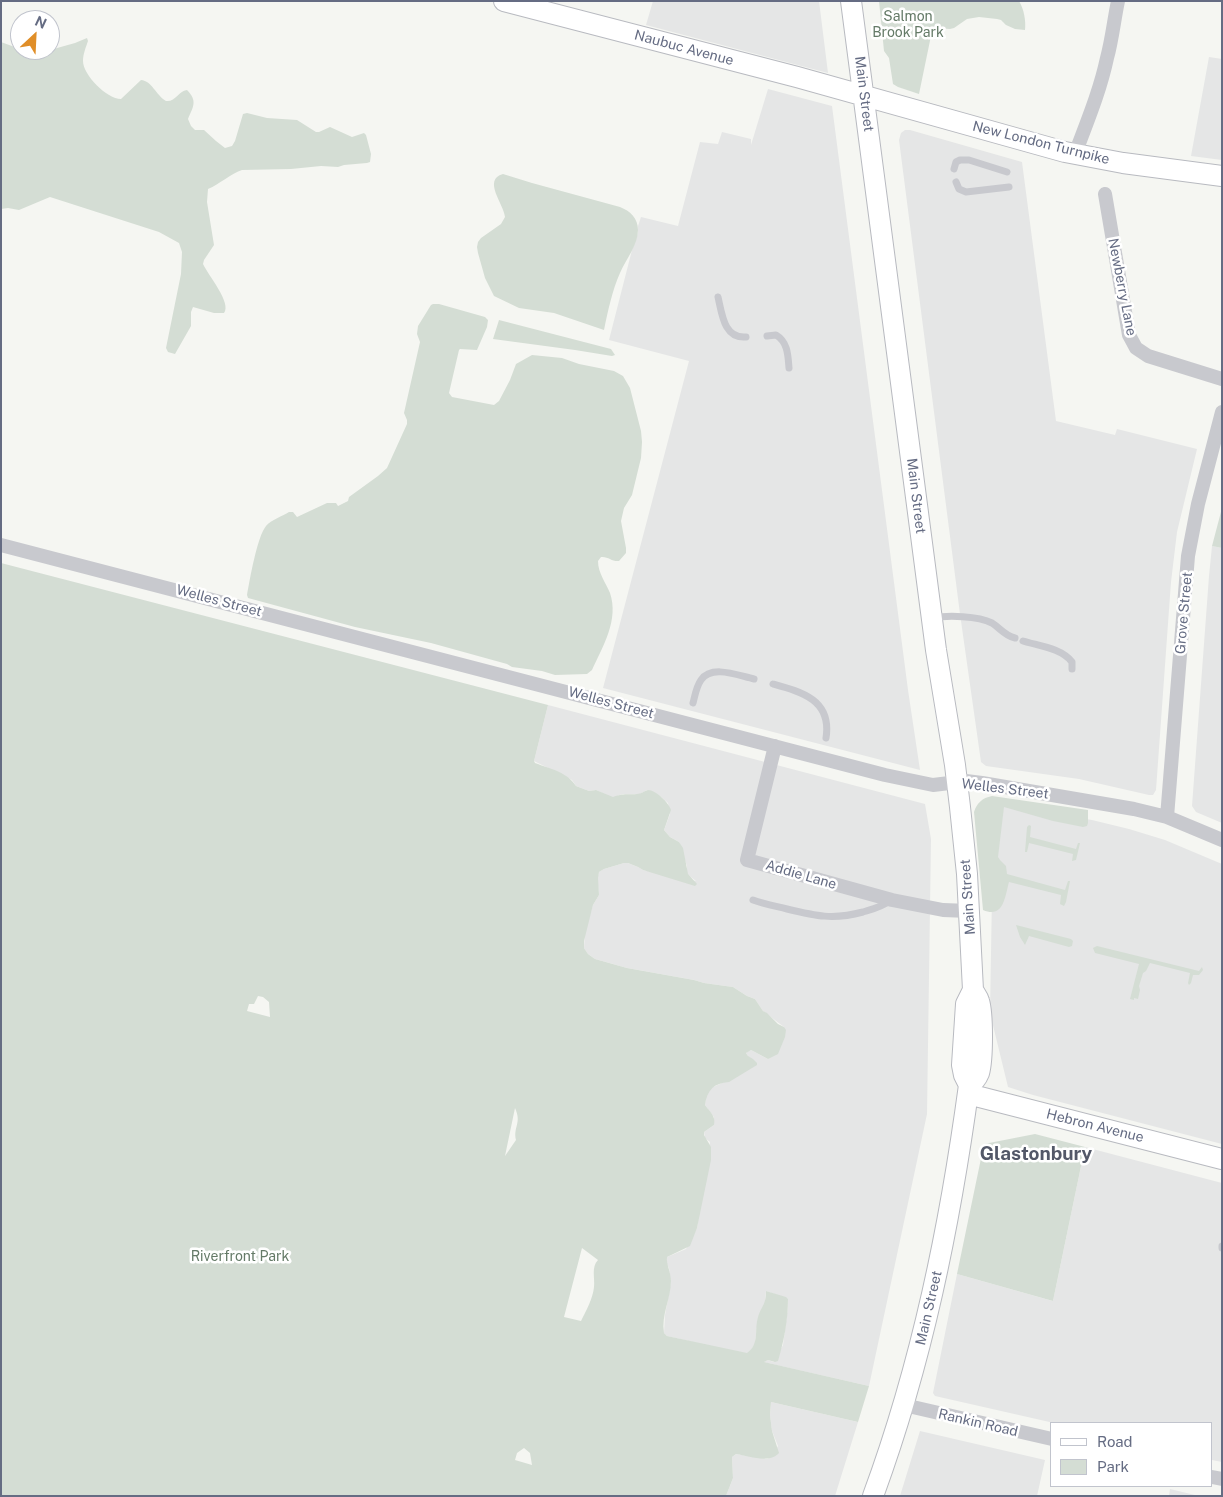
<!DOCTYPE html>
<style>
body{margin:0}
#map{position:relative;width:1223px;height:1497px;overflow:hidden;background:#f5f6f2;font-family:"Public Sans",sans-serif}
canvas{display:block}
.frame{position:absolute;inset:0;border:2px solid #656c83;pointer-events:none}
.legend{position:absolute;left:1050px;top:1422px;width:162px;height:65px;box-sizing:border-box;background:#fff;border:1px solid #c1c4cd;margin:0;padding:6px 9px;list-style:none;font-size:15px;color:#656c83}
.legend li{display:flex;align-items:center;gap:10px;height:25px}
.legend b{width:25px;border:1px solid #c1c4cd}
.north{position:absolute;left:10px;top:10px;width:50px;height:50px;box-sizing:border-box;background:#fff;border:1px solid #c1c4cd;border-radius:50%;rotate:25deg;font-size:14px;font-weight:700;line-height:20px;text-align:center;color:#656c83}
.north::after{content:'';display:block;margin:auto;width:18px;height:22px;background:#e08e28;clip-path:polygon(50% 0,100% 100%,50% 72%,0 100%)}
</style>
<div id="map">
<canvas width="1223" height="1497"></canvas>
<div class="frame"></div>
<ul class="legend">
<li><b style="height:6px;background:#fff"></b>Road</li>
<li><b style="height:14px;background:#d4ddd4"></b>Park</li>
</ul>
<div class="north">N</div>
</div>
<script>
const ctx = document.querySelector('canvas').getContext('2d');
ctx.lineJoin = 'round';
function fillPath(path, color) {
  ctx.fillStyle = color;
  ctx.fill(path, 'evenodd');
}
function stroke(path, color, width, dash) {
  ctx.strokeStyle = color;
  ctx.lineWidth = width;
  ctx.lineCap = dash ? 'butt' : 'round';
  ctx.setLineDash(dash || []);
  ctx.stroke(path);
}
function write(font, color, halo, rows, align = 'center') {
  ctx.font = font + ' "Public Sans",sans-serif';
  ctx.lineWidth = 5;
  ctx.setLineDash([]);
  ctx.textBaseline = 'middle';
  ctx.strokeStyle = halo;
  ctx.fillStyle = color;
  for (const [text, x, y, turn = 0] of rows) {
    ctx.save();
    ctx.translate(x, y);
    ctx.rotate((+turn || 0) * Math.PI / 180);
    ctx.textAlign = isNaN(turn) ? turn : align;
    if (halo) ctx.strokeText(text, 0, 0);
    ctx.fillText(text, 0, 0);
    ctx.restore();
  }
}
fillPath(new Path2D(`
 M 653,1 L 819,1 L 828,73 L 646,25 Z
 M 1209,57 L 1222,59 L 1222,160 L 1191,156 Z
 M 768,89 L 832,106 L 908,690 L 920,770 L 603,688 L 689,361 L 609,340 L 632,250 L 638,233 L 638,226 L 641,217 L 678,226 L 700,142 L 718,144 L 722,132 L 751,139 L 751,145 Z
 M 905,130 L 910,130 L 1022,162 L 1056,421 L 1115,435 L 1117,429 L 1197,449 L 1177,532 L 1171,582 L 1156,790 L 1153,795 L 1149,795 L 1079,779 L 986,766 L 981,762 L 960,614 L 899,140 L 901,133 Z
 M 1212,546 L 1222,548 L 1222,823 L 1196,812 L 1192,806 L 1209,576 Z
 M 548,705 L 925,804 L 931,839 L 927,1114 L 869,1386 L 763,1362 L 768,1360 L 774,1362 L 783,1345 L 788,1306 L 788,1299 L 766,1291 L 765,1305 L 758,1318 L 755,1344 L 749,1353 L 744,1354 L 667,1336 L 664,1333 L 665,1315 L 671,1282 L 669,1268 L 666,1262 L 667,1257 L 686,1249 L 697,1228 L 710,1142 L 705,1138 L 704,1132 L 714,1125 L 714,1117 L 705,1105 L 706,1095 L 709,1089 L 724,1082 L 729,1081 L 748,1056 L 746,1053 L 748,1051 L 751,1050 L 768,1059 L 784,1027 L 763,1011 L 755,999 L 747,996 L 733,987 L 704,983 L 694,980 L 627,968 L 595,959 L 588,954 L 584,948 L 585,932 L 593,905 L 599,895 L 597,878 L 599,872 L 604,869 L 624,863 L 628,863 L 638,867 L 643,870 L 696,881 L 687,874 L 687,866 L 679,842 L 670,837 L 664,830 L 670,814 L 668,803 L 660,796 L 647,790 L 640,794 L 622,794 L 613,798 L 596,790 L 589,791 L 576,786 L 572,780 L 534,761 Z
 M 988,804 L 1092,820 L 1129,829 L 1165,840 L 1222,864 L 1222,1144 L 1033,1095 L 1008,1087 L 990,1013 L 993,835 Z
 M 1085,1147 L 1222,1183 L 1222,1462 L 1212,1460 L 1212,1423 L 1054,1423 L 935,1396 L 933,1393 L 957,1274 L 1053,1301 Z
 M 771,1402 L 858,1422 L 835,1496 L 726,1496 L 733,1478 L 732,1457 L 736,1454 L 768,1459 L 778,1446 L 772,1431 L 770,1415 Z
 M 920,1431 L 1045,1460 L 1037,1496 L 900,1496 Z
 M 1170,1489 L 1199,1496 L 1169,1496 Z`), '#e5e6e6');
fillPath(new Path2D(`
 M 879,1 L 1019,1 C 1024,9 1026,21 1025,30 L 1015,29 L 1006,25 L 1001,20 L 997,19 L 979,17 L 967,19 L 954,28 L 950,29 L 935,28 L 932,31 L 919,94 L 898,87 L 893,84 L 889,58 L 884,51 Z
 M 87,38 L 88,41 C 86,47 83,54 83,61 C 83,75 107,99 121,99 L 141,80 C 152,81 156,95 166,101 C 176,102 178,91 187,90 C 198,101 193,107 188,119 L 191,126 L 195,130 L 204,130 L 216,141 L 225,148 L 232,146 L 235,141 L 243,114 L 247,113 L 267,118 L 297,120 L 316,132 L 319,132 L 330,127 L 352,137 L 364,133 L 366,135 L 371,154 L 370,162 L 367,163 L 344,165 L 338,167 L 321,166 L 291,169 L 242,170 C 230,174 220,184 208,189 L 207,202 L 214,245 L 204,260 L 203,264 C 208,275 232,303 224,313 L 214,313 L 193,307 L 191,312 L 191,326 L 175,354 L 168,352 L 166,348 L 181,274 L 182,252 L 179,243 L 159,232 L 50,197 L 19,210 L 8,208 L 1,209 L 1,42 L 20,49 L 20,50 L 42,51 L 50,50 L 75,43 Z
 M 503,174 L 532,183 L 620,207 C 630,211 638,218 638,230 C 638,245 626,259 620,273 C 612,291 608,311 604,330 L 554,313 L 519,308 L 494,296 L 485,278 L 478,253 L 477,247 L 478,242 L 481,238 L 501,224 L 505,217 C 504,204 482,180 503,174 Z
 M 433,304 L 439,304 L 485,317 L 488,320 L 487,327 L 477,350 L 460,349 L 459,350 L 449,393 L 452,397 L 494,405 L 499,401 L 510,380 L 516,364 L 532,355 L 562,358 L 579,364 L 614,371 L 623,376 L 630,388 L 641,431 L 642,442 L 641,458 L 632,495 L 624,508 L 621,521 L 626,548 L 626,553 L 619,561 C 612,562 608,556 601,557 L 598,561 C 598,573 606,583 610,593 C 619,620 603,646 592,670 L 587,674 L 555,675 L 542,671 L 512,667 L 507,664 L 431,643 L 355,627 L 248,598 L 247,595 C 250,579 257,537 266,526 C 271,520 283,516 289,512 L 293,512 L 297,517 L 327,503 L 336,503 L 338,506 L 348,501 L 349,497 L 378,476 L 387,468 L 407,424 L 407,420 L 404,413 L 420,342 L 417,334 L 418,326 L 431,305 Z
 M 499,320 L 611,349 L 615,355 L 612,356 L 575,350 L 493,339 Z
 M 1222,508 L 1222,548 L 1212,546 Z
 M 1,563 L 548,705 L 534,761 L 535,763 C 551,769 567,772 576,786 L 589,791 L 596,790 L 613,797 C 624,793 626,795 637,794 C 641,794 644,791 648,790 C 656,790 669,803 671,810 L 664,830 L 670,837 L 679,842 L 683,848 L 688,874 L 697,884 L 695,886 L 643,870 L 638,867 L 628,863 L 624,863 L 604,869 L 599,872 L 598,878 L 599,895 L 593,905 L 584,941 L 584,948 L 588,954 L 595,959 L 627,968 L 694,980 L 704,983 L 733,987 L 747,996 L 755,999 L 763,1011 L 767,1013 L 778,1024 L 784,1027 L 786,1030 L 785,1037 L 778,1054 L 768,1059 L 751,1050 L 746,1053 L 748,1056 L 753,1059 L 757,1063 L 757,1065 L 729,1082 C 714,1083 707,1090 705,1105 C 710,1112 716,1116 714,1125 L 704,1132 L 704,1135 L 711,1147 L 711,1160 L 697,1228 L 690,1246 L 667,1257 C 666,1264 671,1272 671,1281 C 671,1298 661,1315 664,1333 L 667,1336 L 747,1353 C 760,1344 754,1330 758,1317 C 762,1305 766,1305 766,1291 L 786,1297 L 788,1299 C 788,1320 784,1341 778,1361 L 775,1362 L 768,1360 L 764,1362 L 869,1386 L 858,1422 L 771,1402 L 770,1415 L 772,1431 L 779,1453 C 769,1464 749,1456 736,1454 L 732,1457 L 733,1478 L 726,1496 L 1,1496 ZM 258,996 L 263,997 L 269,1002 L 270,1017 L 247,1011 L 249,1004 L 254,1004 ZM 515,1108 C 522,1123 513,1127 516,1140 L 505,1156 ZM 582,1248 L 598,1260 C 591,1267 595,1278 594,1287 C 593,1298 586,1311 581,1321 L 564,1317 ZM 524,1448 L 530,1453 L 532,1465 L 515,1460 L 517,1453 Z
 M 992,796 L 1088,810 L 1088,823 L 1087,826 L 1083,827 L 1053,821 L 1004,807 L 998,857 L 1000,860 L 1006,866 L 1007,874 L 1065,890 L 1068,881 L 1070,881 L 1066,902 L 1064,906 L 1060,904 L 1061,895 L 1009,882 C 1005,896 1004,919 983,910 L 974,812 C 977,803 982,798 992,796 Z
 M 1029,825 L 1031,826 L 1030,837 L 1076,849 L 1078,843 L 1080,843 L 1076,860 L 1072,861 L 1073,854 L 1029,843 L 1027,852 L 1025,852 L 1027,827 Z
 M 1016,925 L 1071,939 L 1073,941 L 1072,946 L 1069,947 L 1029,936 L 1025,945 L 1020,937 Z
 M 1097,946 L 1199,971 L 1202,967 L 1203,970 L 1199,975 L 1193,975 L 1191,983 L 1189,985 L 1188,983 L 1190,973 L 1150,963 L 1146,971 L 1143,973 L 1139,986 L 1140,990 L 1138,999 L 1134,998 L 1134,1000 L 1130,999 L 1139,964 L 1095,953 L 1093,948 Z
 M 1035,1134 L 1085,1147 L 1053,1301 L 957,1274 L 984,1144 Z`), '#d4ddd4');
const secondary = new Path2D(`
 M 504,1 L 797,77 L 1065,152 L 1123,163 L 1222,176
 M 851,1 L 936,650 L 955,765 L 960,807 L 967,874 L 973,990 C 975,994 978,997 979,1001 C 983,1014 983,1059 979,1073 C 977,1078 974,1082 969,1085
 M 968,1094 L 1222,1159
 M 873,1496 C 922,1363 950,1225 969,1085 L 964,1075 L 962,1065 L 966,1004 L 973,990`);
stroke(secondary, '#b8bac0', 22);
stroke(new Path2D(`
 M 954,169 L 956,162 L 960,160 L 969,160 L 1007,172
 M 956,182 L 959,189 L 966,192 L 1009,187
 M 718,297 C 722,314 724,339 746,337
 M 767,336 L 776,335 C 788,342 788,356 789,368
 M 933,618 C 948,615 978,616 992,623 C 1000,628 1005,636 1015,638
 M 1023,641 C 1039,646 1061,648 1072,662 L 1072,669
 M 773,684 C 802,692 832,700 826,738
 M 693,703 C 695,696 696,687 701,680 C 712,664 739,676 754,679
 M 753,900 C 764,904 775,906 787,909 C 816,916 833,920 863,912 C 873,909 882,907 891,900
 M 1222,1246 L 1222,1248`), '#c8c9ce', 7);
stroke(new Path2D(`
 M 1075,154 C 1087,122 1100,91 1107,58 C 1112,40 1114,20 1118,1
 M 1105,194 L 1129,335 L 1136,348 L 1148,356 L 1222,379
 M 1,545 L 885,775 L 933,785 L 966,781 L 982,783 L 1134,809 L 1167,817 L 1222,840
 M 775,746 L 747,860 L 892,900 L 943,910 L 969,911
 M 1167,817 L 1188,556 L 1198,504 L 1222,412
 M 904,1405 L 1052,1439
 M 1212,1477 L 1222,1479`), '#c8c9ce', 14);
stroke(secondary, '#fff', 20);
write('14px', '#647a67', '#fff', [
 ["Salmon",908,17],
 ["Brook Park",908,33],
 ["Riverfront Park",240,1257]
]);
write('14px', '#656c83', '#fff', [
 ["Naubuc Avenue",684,48,15],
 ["Main Street",864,94,83],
 ["New London Turnpike",1041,143,14],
 ["Newberry Lane",1122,287,79],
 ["Main Street",916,496,83],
 ["Welles Street",219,601,15],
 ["Grove Street",1184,613,-85],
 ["Welles Street",611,703,15],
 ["Welles Street",1005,789,7],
 ["Addie Lane",801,875,16],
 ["Main Street",968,897,-94],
 ["Hebron Avenue",1095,1126,14],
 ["Main Street",929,1308,-77],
 ["Rankin Road",978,1423,13]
]);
write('bold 19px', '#535868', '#fff', [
 ["Glastonbury",1036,1154]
]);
</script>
